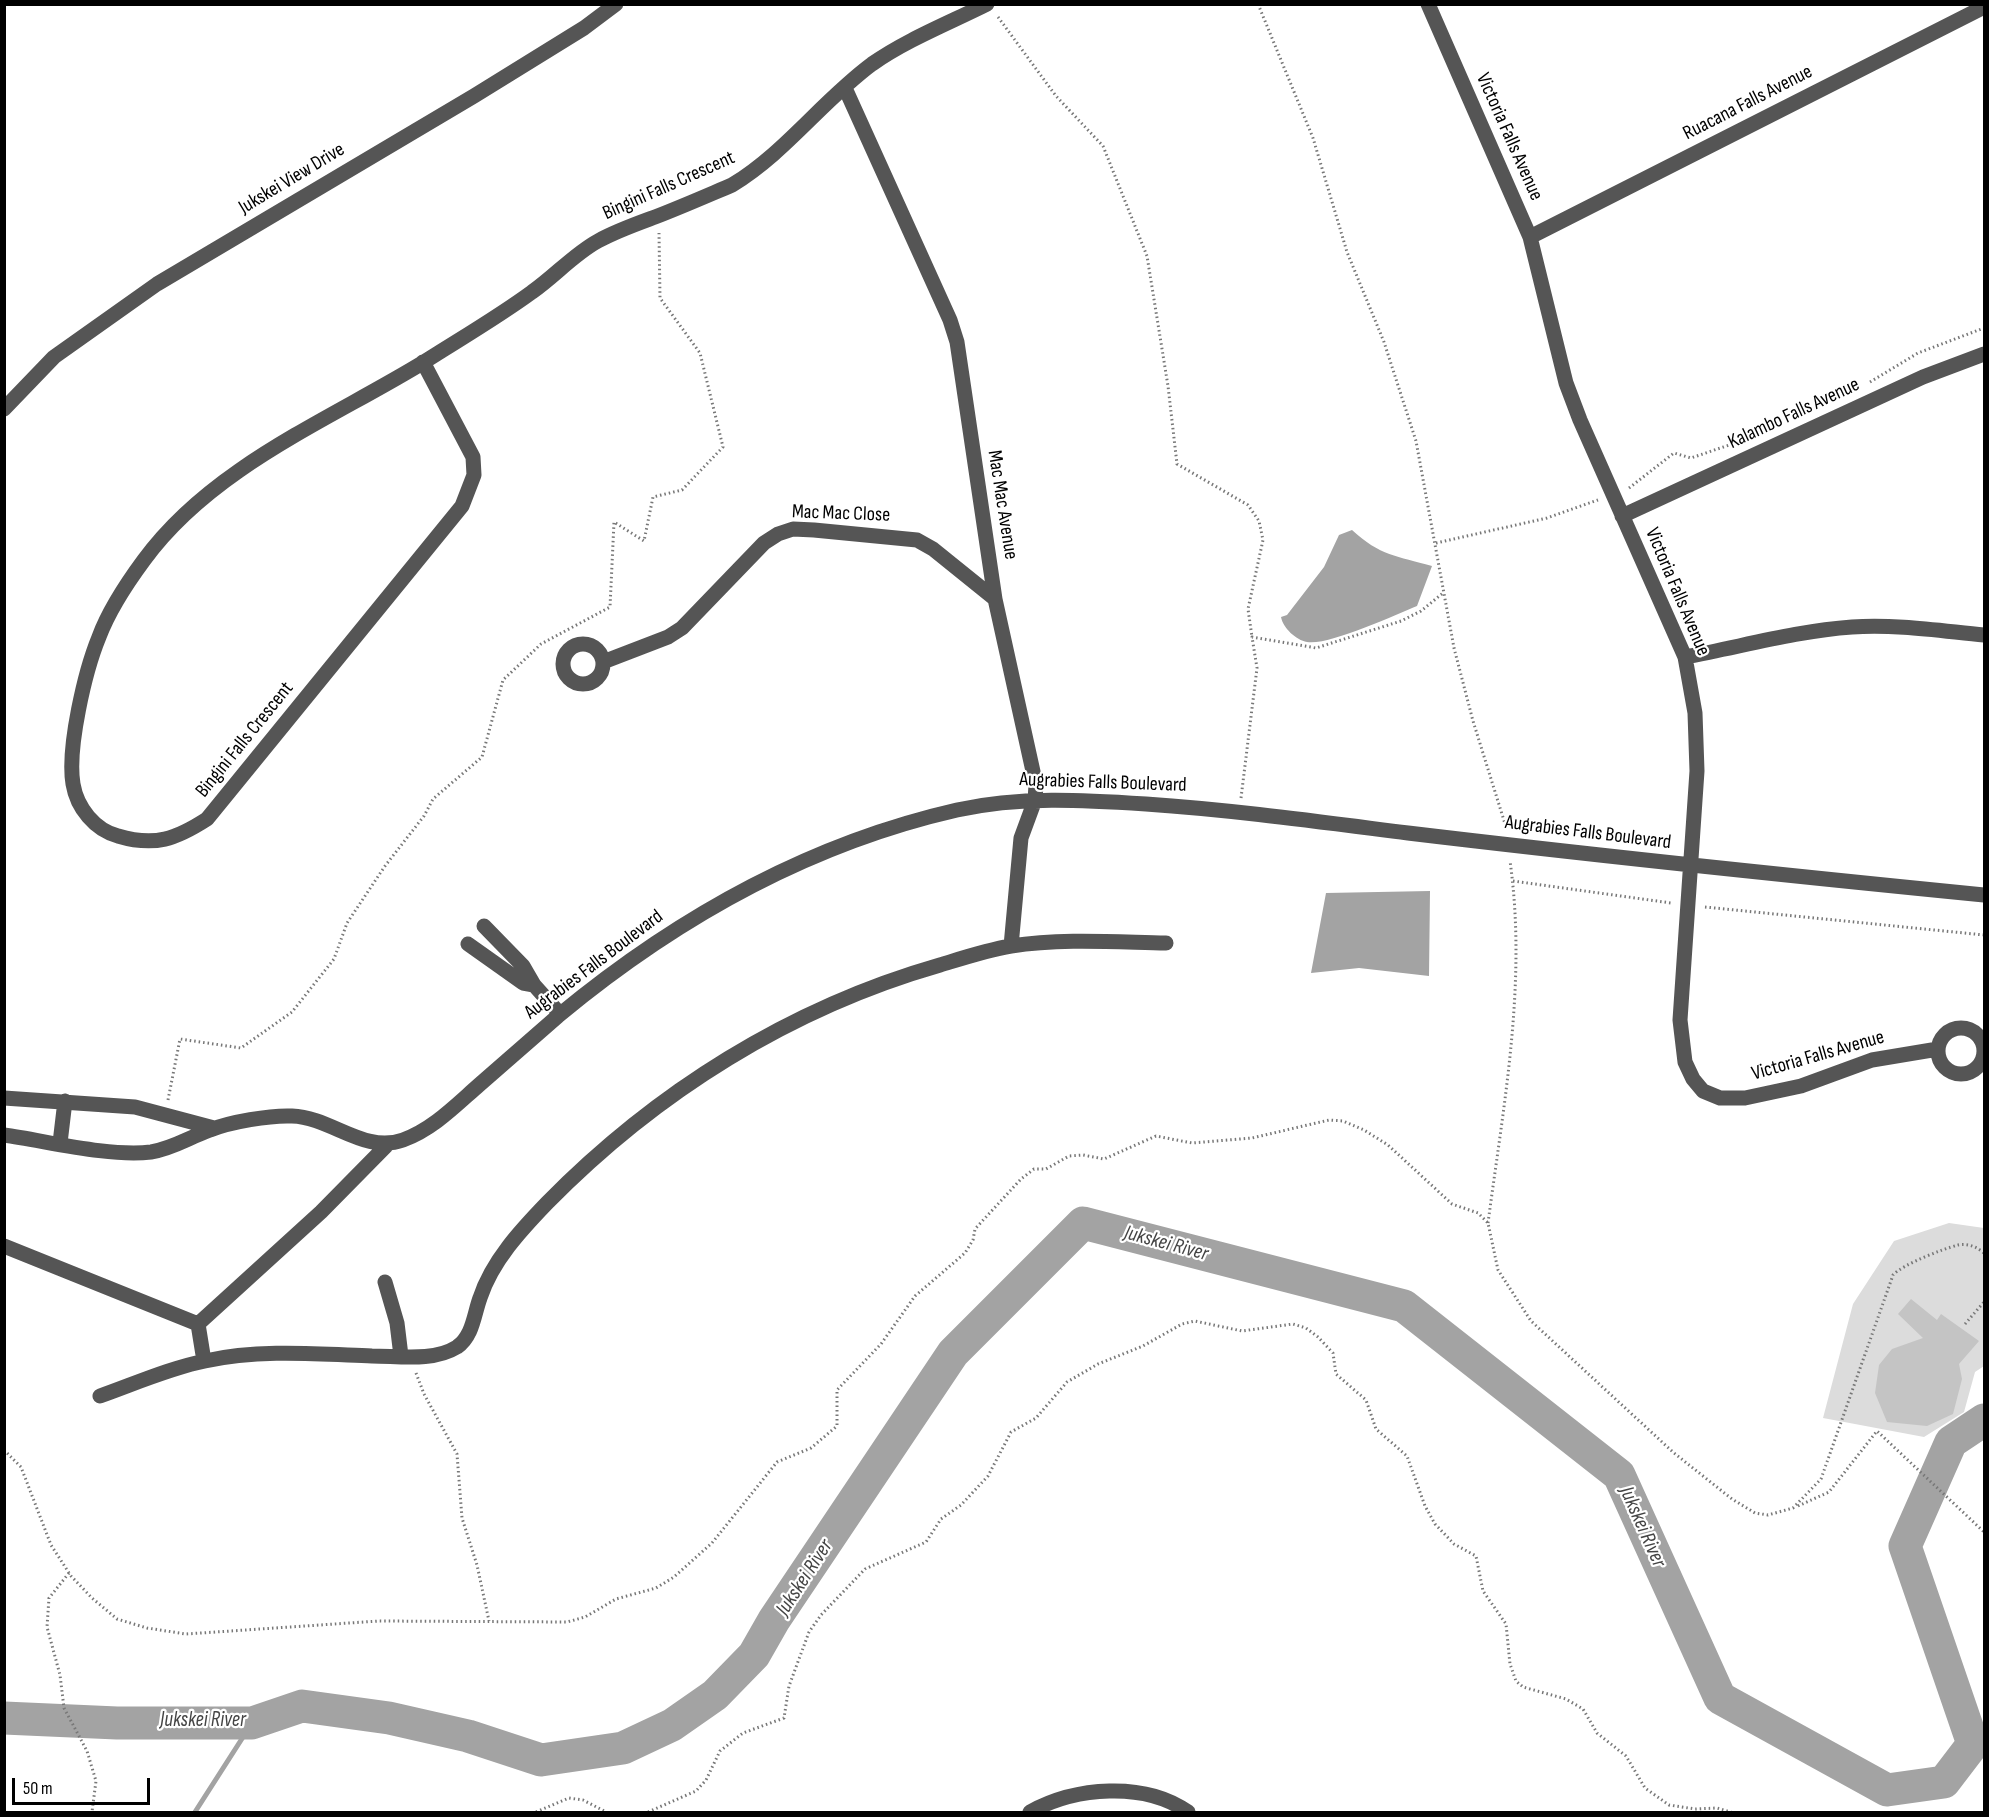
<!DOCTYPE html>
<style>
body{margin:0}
#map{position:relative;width:1989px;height:1817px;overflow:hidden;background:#fff;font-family:"Sofia Sans Condensed",sans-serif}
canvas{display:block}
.frame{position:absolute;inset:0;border:6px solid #000;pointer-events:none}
.scale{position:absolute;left:12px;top:1778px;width:138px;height:27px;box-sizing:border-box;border:3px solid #000;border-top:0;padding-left:8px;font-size:18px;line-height:21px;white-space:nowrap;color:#000;-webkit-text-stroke:4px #fff;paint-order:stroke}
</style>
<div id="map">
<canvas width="1989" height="1817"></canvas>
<div class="frame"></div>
<div class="scale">50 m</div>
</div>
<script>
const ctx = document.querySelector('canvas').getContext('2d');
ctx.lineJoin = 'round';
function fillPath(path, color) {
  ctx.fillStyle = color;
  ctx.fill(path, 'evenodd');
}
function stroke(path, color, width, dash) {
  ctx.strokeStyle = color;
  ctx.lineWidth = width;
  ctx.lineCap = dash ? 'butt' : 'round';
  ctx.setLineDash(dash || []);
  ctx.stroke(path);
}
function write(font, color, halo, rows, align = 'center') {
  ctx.font = font + ' "Sofia Sans Condensed",sans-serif';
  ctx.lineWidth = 4.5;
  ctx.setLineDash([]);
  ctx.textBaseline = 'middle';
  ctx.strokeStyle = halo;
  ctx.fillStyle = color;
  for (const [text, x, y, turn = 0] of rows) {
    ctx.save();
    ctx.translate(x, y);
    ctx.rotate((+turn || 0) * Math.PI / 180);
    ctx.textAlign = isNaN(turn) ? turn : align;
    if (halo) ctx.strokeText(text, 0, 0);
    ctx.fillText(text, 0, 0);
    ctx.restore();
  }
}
fillPath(new Path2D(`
 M 1949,1223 L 1984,1228 L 1984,1366 L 1975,1372 L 1964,1412 L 1924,1437 L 1823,1418 L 1853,1304 L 1894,1241 Z`), '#dcdcdc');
fillPath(new Path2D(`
 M 1352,530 C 1380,556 1397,556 1432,566 L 1417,606 C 1395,615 1328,646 1307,642 C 1296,640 1283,628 1281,617 L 1287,615 L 1324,567 L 1339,535 Z
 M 1430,891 L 1429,976 L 1359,968 L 1311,973 L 1326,893 Z`), '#a3a3a3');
stroke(new Path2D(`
 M 195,1812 L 252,1723`), '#a3a3a3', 5);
stroke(new Path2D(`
 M 4,1718 L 117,1723 L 252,1723 L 302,1706 L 389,1718 L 468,1736 L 541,1760 L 623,1748 L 672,1725 L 715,1695 L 754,1655 L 774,1620 L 953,1353 L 1083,1223 L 1404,1306 L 1619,1475 L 1720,1698 L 1887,1790 L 1944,1782 L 1973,1744 L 1905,1546 L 1951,1442 L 1984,1420`), '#a3a3a3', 33);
fillPath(new Path2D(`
 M 1911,1299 L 1937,1320 L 1941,1314 L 1979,1341 L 1959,1364 L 1962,1379 L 1953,1414 L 1927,1426 L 1887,1422 L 1875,1393 L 1879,1365 L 1892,1349 L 1923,1338 L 1898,1314 Z`), '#c4c4c4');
stroke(new Path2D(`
 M 1258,4 L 1313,138 L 1347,252 L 1384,342 L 1416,441 L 1454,648 L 1473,721 L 1506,827
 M 998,17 L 1056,96 L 1103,146 L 1147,256 L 1168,386 L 1177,464 L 1248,505 L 1259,521 L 1263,540 L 1248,609 L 1252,637
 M 1870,382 L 1918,353 L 1984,328
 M 1629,488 L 1674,453 L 1691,458 L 1741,441
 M 1436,543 L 1547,518 L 1598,500
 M 1241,798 L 1257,668 L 1252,637 L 1316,648 L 1401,621 L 1421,611 L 1443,593
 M 1513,881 L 1671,903
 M 1705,907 L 1984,935
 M 168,1100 L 180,1039 L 241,1048 L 292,1012 L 334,959 L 347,923 L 385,866 L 424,816 L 433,799 L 482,757 L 503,680 L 541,644 L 610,607 L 614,522 L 644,541 L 653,497 L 682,490 L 723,447 L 700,353 L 660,298 L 659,233
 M 1488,1223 C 1504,1102 1527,982 1510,861
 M 1965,1324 L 1984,1302
 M 416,1373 L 424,1394 L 457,1454 L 462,1518 L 477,1565 L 489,1621
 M 4,1450 L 21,1467 L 51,1545 L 71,1576 L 92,1598 L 117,1619 L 147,1628 L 186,1634 L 379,1621 L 567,1622 L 585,1617 L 616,1599 L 656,1588 L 674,1577 L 712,1543 L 777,1462 L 811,1448 L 837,1426 L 837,1390 L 881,1344 L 915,1296 L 965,1253 L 973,1240 L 975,1229 L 1021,1179 L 1034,1169 L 1046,1169 L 1069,1156 L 1083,1155 L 1104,1159 L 1156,1136 L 1192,1143 L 1252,1138 L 1329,1120 L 1343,1121 L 1364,1130 L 1388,1145 L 1452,1204 L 1478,1213 L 1488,1223 L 1498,1270 L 1531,1321 L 1674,1453 L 1732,1499 L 1755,1513 L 1768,1515 L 1793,1508 L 1821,1479 L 1893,1275 C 1903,1264 1943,1249 1958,1245 C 1968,1243 1977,1247 1984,1253
 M 1798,1506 L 1829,1492 L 1877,1431 L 1984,1532
 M 69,1573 L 49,1598 L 47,1627 L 60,1675 L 64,1708 L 87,1751 L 96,1781 L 92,1812
 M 536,1812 L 569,1798 L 583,1800 L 606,1812
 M 648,1812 L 696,1791 L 706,1780 L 720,1751 L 743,1733 L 784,1718 L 789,1686 L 809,1632 L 821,1615 L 865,1569 L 926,1542 L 941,1519 L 961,1505 L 988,1476 L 1011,1432 L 1036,1418 L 1067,1382 L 1098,1364 L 1143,1346 L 1182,1324 L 1195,1321 L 1242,1331 L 1293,1324 L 1306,1328 L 1318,1337 L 1333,1353 L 1336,1374 L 1366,1400 L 1376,1429 L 1407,1456 L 1425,1506 L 1435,1524 L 1454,1544 L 1476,1556 L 1483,1591 L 1506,1624 L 1510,1664 L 1516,1681 L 1523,1687 L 1566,1699 L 1583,1709 L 1597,1733 L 1626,1756 L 1645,1788 L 1669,1805 L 1695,1809 L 1717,1808 L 1731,1812`), '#777', 3, [1.5, 3]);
stroke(new Path2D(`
 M 1428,4 L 1530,237 L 1566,383 L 1580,420 L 1685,657 L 1695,713 L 1697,771 L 1680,1020 L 1685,1062 L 1693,1079 L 1703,1091 L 1720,1098 L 1745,1098 L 1801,1086 L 1872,1060 L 1938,1049
 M 845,88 L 950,320 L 957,342 L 995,599 L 1036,785 L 1035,800 L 1021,838 L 1011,946
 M 1530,237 L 1984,7
 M 423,362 L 473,457 L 474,475 L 462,506 L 207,819 C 176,839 155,847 118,836 C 95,830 77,808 73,784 C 67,748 85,671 99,637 C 109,610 127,583 144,560 C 212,467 329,420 424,362 C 460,339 498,317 532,292 C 555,276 574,254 598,241 C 616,231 636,224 655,217 C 681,207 706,196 732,185 C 785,153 822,101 872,64 C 906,40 949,23 987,4
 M 4,409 L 54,357 L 157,284 L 474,96 L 584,28 L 616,4
 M 1622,516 L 1923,377 L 1984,354
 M563 664a20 20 0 1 1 40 0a20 20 0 1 1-40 0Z
 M 1685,657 C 1740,647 1796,631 1852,627 C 1896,624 1941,631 1984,635
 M 603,662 L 668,637 L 682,628 L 764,543 L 778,534 L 793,529 L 814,530 L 917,540 L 933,549 L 995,599
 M 484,926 L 523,966 L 534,985 L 560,1014
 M 468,944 L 523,983 L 534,985
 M1938 1051a23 23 0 1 1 46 0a23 23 0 1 1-46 0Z
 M 4,1098 L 135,1107 L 214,1128
 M 4,1135 C 47,1141 109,1157 151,1152 C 172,1149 190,1137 210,1130 C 230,1122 270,1115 292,1116 C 331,1117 364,1154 403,1140 C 433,1129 455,1106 479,1085 C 505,1062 532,1039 558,1016 C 675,919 808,844 957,810 C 1020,796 1083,800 1146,804 C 1234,810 1321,822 1408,833 C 1600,856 1792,876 1984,895
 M 60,1143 L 65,1101
 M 4,1246 L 198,1324
 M 385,1282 L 397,1323 L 401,1356
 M 204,1361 L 198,1324 L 321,1212 L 387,1145
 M 100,1396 C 134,1384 170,1368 205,1361 C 260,1349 317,1354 372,1356 C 399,1356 433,1362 457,1347 C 473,1336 474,1314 480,1298 C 492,1261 521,1230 547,1203 C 656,1092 790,1008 940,965 C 963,958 987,950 1011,946 C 1062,938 1115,942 1166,943
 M 1030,1812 C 1075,1787 1144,1781 1188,1812`), '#555', 15);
write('20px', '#000', '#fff', [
 ["Ruacana Falls Avenue",1748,103,-27],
 ["Victoria Falls Avenue",1509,137,66],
 ["Jukskei View Drive",292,179,-31],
 ["Bingini Falls Crescent",669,186,-24],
 ["Kalambo Falls Avenue",1794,414,-25],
 ["Mac Mac Avenue",1002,505,81],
 ["Mac Mac Close",841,514,2],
 ["Victoria Falls Avenue",1677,592,67],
 ["Bingini Falls Crescent",245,740,-51],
 ["Augrabies Falls Boulevard",1103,783,2],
 ["Augrabies Falls Boulevard",1588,833,7],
 ["Augrabies Falls Boulevard",594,965,-37],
 ["Victoria Falls Avenue",1818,1056,-16]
]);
write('italic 21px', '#444', '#fff', [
 ["Jukskei River",1166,1244,15],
 ["Jukskei River",1642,1527,66],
 ["Jukskei River",805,1578,-57],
 ["Jukskei River",203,1721]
]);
</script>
